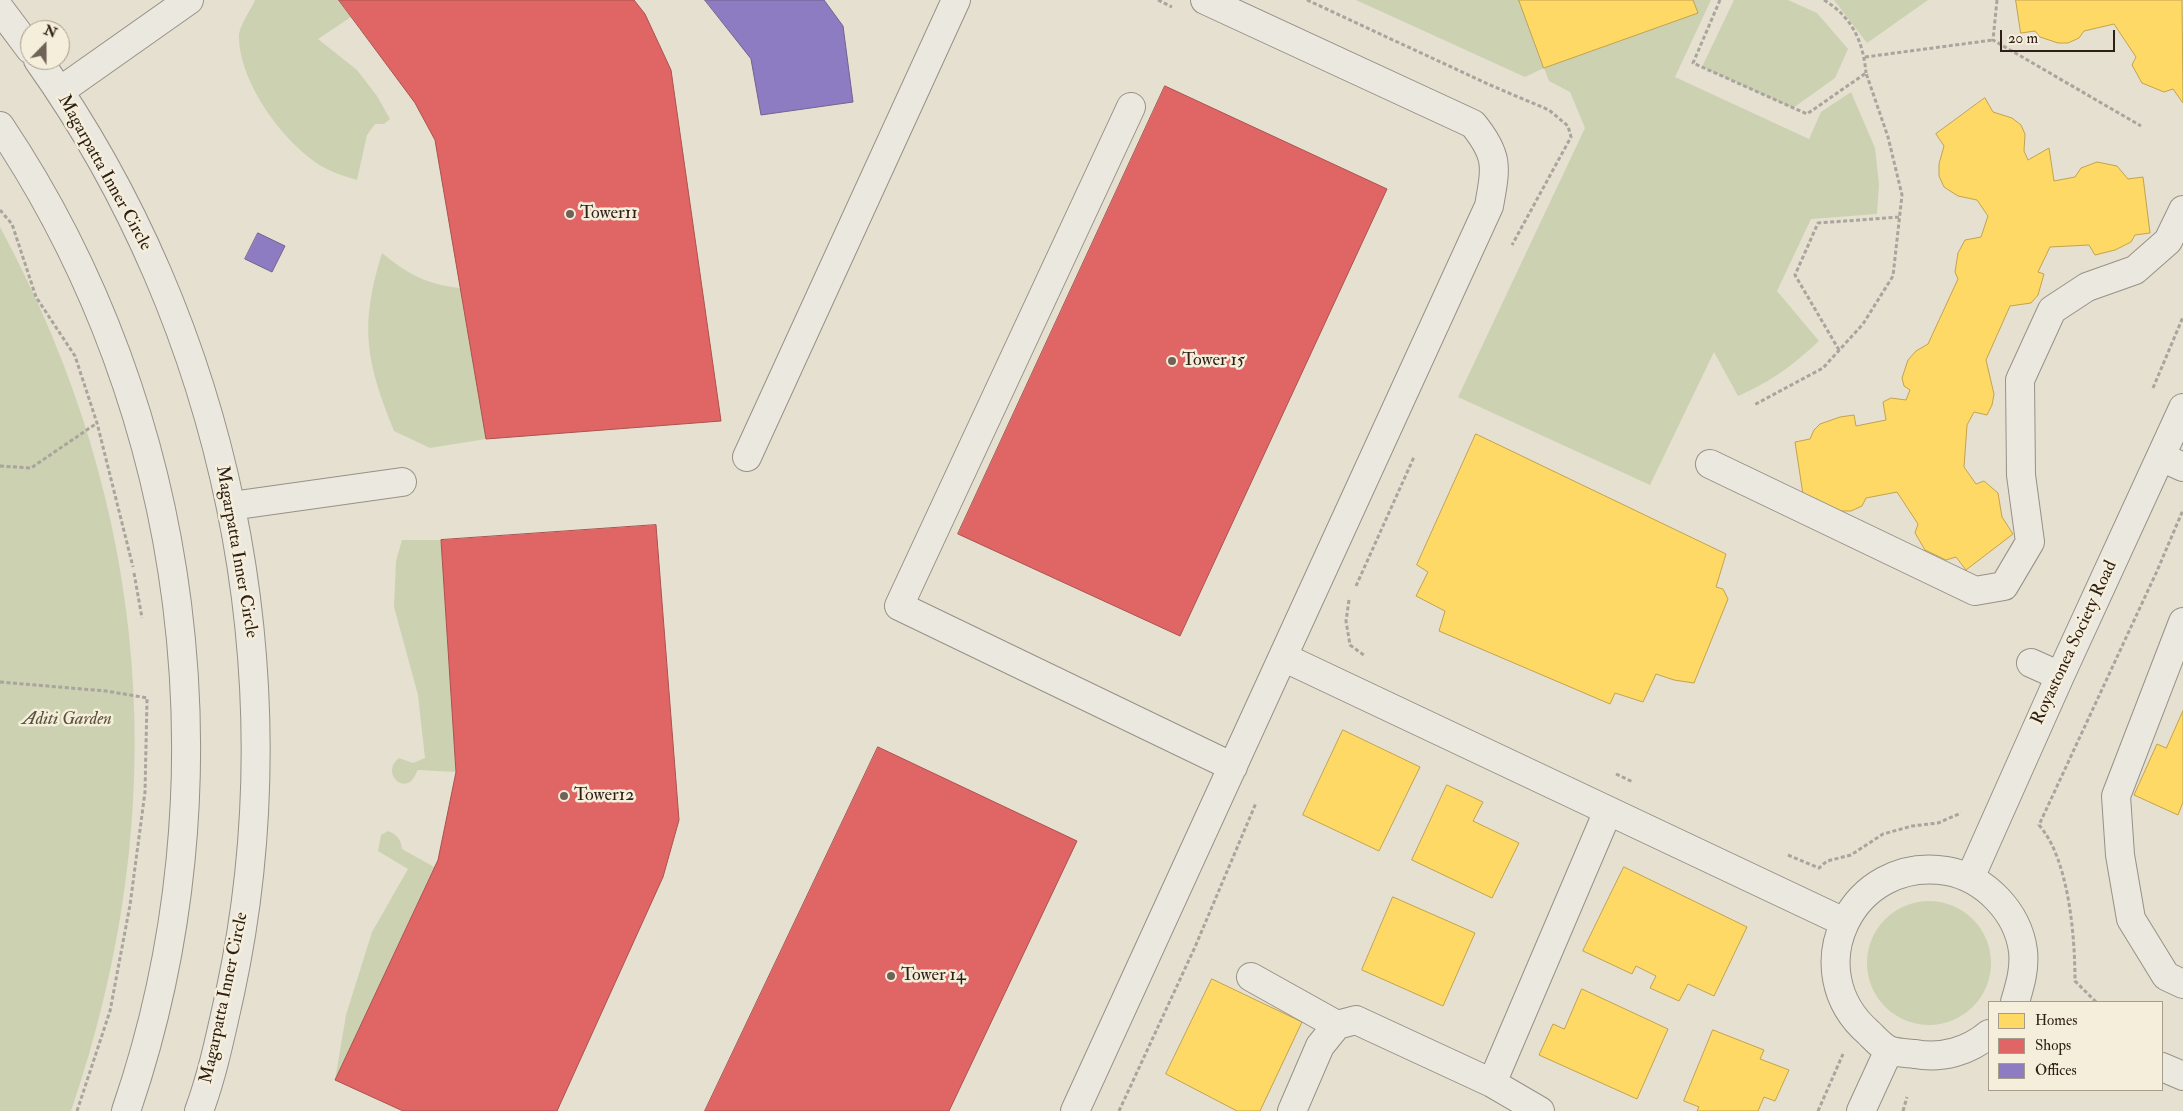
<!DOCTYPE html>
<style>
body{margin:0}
#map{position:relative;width:2183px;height:1111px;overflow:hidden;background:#e6e0d0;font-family:"IM FELL Double Pica",serif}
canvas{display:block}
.legend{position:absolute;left:1988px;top:1001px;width:175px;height:90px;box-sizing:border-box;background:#f5eeda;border:1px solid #a69c8c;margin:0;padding:6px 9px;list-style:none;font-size:15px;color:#2f2017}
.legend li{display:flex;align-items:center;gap:10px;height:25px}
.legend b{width:25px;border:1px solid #a69c8c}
.north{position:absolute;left:20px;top:20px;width:50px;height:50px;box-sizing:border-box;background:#f5eeda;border:1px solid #a69c8c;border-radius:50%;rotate:22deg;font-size:14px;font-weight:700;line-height:20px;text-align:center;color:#2f2017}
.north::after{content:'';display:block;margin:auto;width:18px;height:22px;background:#6f6358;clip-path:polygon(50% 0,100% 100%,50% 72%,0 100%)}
.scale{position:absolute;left:2000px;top:30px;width:115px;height:22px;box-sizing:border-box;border:2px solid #2f2017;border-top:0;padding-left:6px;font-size:15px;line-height:18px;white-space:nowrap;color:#2f2017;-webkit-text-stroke:4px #f5eeda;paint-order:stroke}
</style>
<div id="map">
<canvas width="2183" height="1111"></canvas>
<ul class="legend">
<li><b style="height:14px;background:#ffd966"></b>Homes</li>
<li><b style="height:14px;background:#e06666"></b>Shops</li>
<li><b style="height:14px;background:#8e7cc3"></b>Offices</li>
</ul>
<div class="north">N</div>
<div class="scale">20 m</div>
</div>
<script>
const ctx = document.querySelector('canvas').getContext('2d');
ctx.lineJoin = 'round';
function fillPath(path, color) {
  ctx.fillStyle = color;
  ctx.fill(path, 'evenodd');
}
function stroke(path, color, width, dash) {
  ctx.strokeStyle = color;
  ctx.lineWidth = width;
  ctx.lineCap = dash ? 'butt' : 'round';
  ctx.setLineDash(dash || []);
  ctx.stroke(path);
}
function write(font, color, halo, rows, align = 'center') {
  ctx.font = font + ' "IM FELL Double Pica",serif';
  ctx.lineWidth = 5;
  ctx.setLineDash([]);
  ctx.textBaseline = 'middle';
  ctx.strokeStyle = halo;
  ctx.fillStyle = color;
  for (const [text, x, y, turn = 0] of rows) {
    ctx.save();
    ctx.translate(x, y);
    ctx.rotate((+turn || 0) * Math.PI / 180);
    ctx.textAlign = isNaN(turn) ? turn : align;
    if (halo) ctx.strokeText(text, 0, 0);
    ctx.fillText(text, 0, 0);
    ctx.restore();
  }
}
fillPath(new Path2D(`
 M 255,0 L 339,0 L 351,17 L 318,39 L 357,70 L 377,96 L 390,119 L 384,124 L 375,124 L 367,135 L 357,180 C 344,176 330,172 318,164 C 282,140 240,83 239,38 C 238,27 251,10 255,0 Z
 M 1356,0 L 1519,0 L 1544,68 L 1697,13 L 1693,0 L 1711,0 L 1675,77 L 1809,139 L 1821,112 L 1851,92 L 1875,148 L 1879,184 L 1877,214 L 1811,219 L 1777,291 L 1819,341 C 1792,366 1772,381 1738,396 L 1714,352 L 1650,485 L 1458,397 L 1585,128 L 1570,92 L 1549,81 L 1544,68 L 1525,77 Z
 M 1734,0 L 1788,0 L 1817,13 L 1848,49 L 1835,78 L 1793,108 L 1702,67 Z
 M 1834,0 L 1928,0 L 1867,43 Z
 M 0,227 C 152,508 175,809 71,1111 L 0,1111 Z
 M 382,253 C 409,275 426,284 460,288 L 486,439 L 430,448 L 394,431 C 366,361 359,327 382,253 Z
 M 402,540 L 441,540 L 456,772 L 418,770 C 416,773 414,779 411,781 C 400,791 382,771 399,758 L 413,763 L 425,758 L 418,695 L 394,607 L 396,561 Z
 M 388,831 C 397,835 401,839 402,849 L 434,867 L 335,1080 L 346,1015 L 372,932 L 408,869 L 378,851 L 381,835 Z
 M1867 963a62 62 0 1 1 124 0a62 62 0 1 1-124 0Z`), '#ccd1b1');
const homes = new Path2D(`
 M 1519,0 L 1693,0 L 1698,13 L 1544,68 Z
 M 2016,0 L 2182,0 L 2183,103 L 2173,89 L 2164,92 L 2142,83 L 2132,65 L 2136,57 L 2114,24 L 2084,31 L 2079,38 L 2068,43 L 2058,43 L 2040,37 L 2035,31 L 2021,33 Z
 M 1985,98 L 1993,112 L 2012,118 L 2021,125 L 2025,134 L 2024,151 L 2028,160 L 2049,148 L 2054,181 L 2075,177 L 2081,168 L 2097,162 L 2117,166 L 2128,179 L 2143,177 L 2150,233 L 2135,235 L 2131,242 L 2115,250 L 2095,255 L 2089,245 L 2050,247 L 2038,272 L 2044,274 L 2038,295 L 2031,303 L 2010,306 L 1986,360 L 1994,394 L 1992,405 L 1987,415 L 1974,412 L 1967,425 L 1964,467 L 1976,484 L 1984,481 L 1998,493 L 2002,517 L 2013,534 L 1966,570 L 1956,557 L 1946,560 L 1925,550 L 1915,533 L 1918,524 L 1897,492 L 1866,498 L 1862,506 L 1851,511 L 1840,511 L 1823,504 L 1817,499 L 1804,501 L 1795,442 L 1810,439 L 1814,430 L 1820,424 L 1840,417 L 1854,415 L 1856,426 L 1886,420 L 1883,402 L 1891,398 L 1906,400 L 1910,390 L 1904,386 L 1902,378 L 1908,360 L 1916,351 L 1928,344 L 1958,279 L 1955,272 L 1958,253 L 1965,240 L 1981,237 L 1988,216 L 1977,200 L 1958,196 L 1944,187 L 1939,176 L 1939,164 L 1944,146 L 1936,134 Z
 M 1476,434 L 1726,554 L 1716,587 L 1723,589 L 1728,599 L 1694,683 L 1674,680 L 1656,674 L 1643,702 L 1615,693 L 1610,704 L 1439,631 L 1445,611 L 1416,596 L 1428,572 L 1417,565 Z
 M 2183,711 L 2183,802 L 2178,815 L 2134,795 L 2157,744 L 2166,748 Z
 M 1343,730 L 1420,767 L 1379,851 L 1303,815 Z
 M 1447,785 L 1483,802 L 1473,821 L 1519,843 L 1492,898 L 1412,860 Z
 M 1624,867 L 1747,927 L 1714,996 L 1688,984 L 1679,1001 L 1650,988 L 1656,976 L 1636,966 L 1632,974 L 1583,951 Z
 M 1393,897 L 1475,933 L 1443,1006 L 1362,970 Z
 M 1212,979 L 1302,1022 L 1260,1111 L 1237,1111 L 1166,1074 Z
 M 1582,989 L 1668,1029 L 1637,1099 L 1539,1055 L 1553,1024 L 1564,1029 Z
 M 1713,1030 L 1764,1050 L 1760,1059 L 1789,1070 L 1775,1101 L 1764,1097 L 1758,1111 L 1697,1111 L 1699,1107 L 1684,1101 Z`);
fillPath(homes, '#ffd966');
stroke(homes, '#c1a24e', 1);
const shops = new Path2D(`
 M 339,0 L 634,0 L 645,14 L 671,70 L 721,421 L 486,439 L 435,140 L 415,103 Z
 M 1165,86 L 1387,189 L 1180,636 L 958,534 Z
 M 656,525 L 679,820 L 663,877 L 557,1111 L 403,1111 L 335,1080 L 438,860 L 456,772 L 441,540 Z
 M 878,747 L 1077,841 L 949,1111 L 705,1111 Z`);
fillPath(shops, '#e06666');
stroke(shops, '#ab514e', 1);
const offices = new Path2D(`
 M 705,0 L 824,0 L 843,26 L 853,102 L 761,115 L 751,59 Z
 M 258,233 L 285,246 L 272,272 L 245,259 Z`);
fillPath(offices, '#8e7cc3');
stroke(offices, '#72608f', 1);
const minor = new Path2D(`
 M 0,9 L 30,49
 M 38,60 C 227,326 299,674 230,993 C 221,1033 213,1073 199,1111
 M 60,91 L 189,0
 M 1131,107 L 899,606 L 1233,767
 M 0,126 C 192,412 238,786 126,1111
 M 747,457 L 956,0
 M 2161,457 L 2183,467
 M 1710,464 L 1975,591 L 2004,586 L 2030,542 L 2021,475 L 2020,380 L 2052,310 L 2087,287 L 2135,270 L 2168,241 L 2183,210
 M 231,506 L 402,482
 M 2183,622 L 2116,796 L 2120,855 L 2131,919 L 2166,976 L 2183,984
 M 1283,657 L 1844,922
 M 2031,663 L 2060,676
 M 1970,878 L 2060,676 L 2183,408
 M 1251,977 L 1337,1025
 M 1989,1034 C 1969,1051 1942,1059 1915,1054 C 1907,1053 1897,1053 1889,1050 C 1882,1047 1875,1039 1869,1033 C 1796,970 1852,855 1947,871 C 1985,878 2018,912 2023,951 C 2025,969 2020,985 2015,1002
 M 2162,1067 L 2183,1076
 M 1492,1083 L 1608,811
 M 1075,1111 L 1489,206 C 1496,167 1499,156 1473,124 L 1205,0
 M 1292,1111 L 1320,1046 L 1337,1025 L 1356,1020 L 1492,1083 L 1540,1111
 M 1861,1111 L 1889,1050`);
stroke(minor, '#979187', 30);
stroke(new Path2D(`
 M 1158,0 L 1172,7
 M 1307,0 L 1490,85 L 1549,110 L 1568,126 L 1571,137 L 1512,245
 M 1720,0 L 1693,63 L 1807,114 L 1866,73 L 1888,137 L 1902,195 L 1893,276 L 1863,324 L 1823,368 L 1754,405
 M 1824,0 C 1852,17 1863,41 1866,73
 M 1997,0 L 1993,40 L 2141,126
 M 1865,57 L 1993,40
 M 0,210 L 12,224 L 36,297 L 75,356 L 97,423 L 133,567
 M 1839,350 L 1795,275 L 1818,223 L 1900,217
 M 2153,388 L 2183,317
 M 0,466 L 31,468 L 97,423
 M 134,573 L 142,618
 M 1356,586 L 1414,457
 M 1349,600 L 1346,621 L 1350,645 L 1365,656
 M 0,682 L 106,691 L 148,698
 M 1616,774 L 1633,782
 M 1788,855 L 1819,868 L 1827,861 L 1851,855 L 1883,834 L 1912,826 L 1938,823 L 1961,813
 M 2096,1002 L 2075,981 C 2075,937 2069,859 2039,825 L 2157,571 L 2183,510
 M 77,1111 L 110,1011 L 130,905 L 145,792 L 147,699
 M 1119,1111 L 1195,947 L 1256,803
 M 1818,1111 L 1843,1054
 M 1903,1111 L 1907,1097`), '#a9a49d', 3, [4, 2.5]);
stroke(minor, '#ebe8e0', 28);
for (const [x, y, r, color] of [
 [570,214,5,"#6f6358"],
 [1172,361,5,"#6f6358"],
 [564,796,5,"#6f6358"],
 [891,976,5,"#6f6358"]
]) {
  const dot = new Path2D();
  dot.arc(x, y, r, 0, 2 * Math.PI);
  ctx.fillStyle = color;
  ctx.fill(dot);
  stroke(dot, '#f5eeda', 2);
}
write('18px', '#2f2017', '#f5eeda', [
 ["Magarpatta Inner Circle",104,173,61],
 ["Magarpatta Inner Circle",236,552,80],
 ["Royastonea Society Road",2075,643,-65],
 ["Magarpatta Inner Circle",225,998,-78]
]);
write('18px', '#2f2017', '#f5eeda', [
 ["Tower11",580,214],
 ["Tower 15",1182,361],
 ["Tower12",574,796],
 ["Tower 14",901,976]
], 'left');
write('italic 18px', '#58523d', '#f5eeda', [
 ["Aditi Garden",67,720]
]);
</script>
